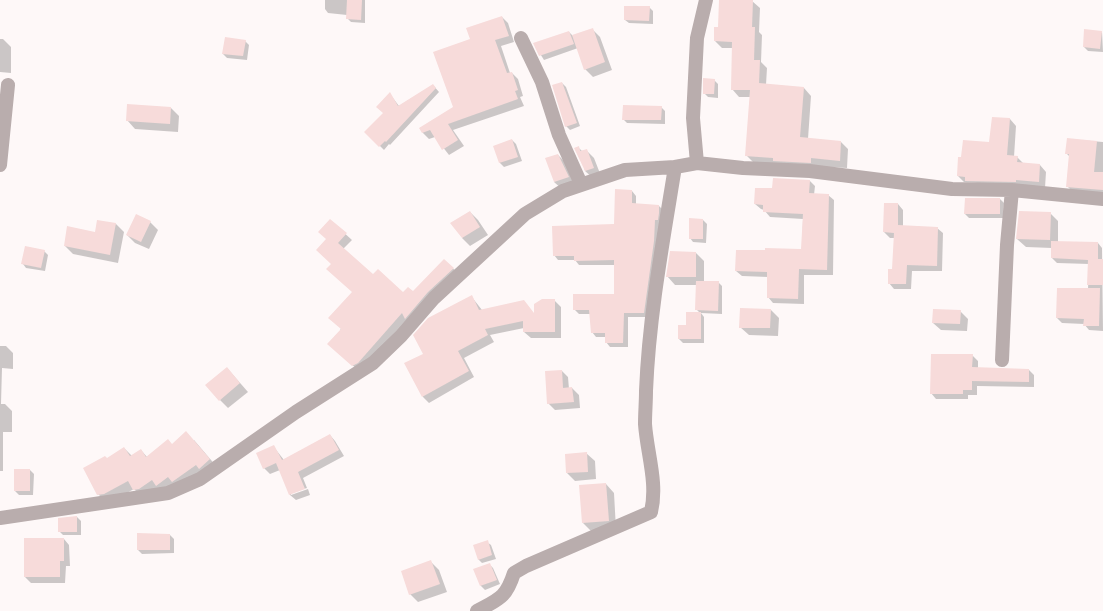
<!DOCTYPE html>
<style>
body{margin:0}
canvas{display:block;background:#fef8f8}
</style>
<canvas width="1103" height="611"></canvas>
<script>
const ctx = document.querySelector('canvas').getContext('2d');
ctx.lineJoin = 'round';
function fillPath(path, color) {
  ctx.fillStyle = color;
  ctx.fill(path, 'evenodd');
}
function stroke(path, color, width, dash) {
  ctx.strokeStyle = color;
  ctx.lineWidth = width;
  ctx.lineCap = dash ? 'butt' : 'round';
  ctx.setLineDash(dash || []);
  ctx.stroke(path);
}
fillPath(new Path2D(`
 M 325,0 L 365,0 L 365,23 L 351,22 L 347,18 L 347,15 L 328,13 L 325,9 Z
 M 752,1 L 760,8 L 759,32 L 762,35 L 761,62 L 767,68 L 766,85 L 804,88 L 811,96 L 808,139 L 841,142 L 848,149 L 847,168 L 754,163 L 746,155 L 751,97 L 739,97 L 732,89 L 733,48 L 722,48 L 715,41 L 719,28 Z
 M 649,7 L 653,11 L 653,24 L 629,23 L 625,20 Z
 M 502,17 L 508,23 L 514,42 L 501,46 L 510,73 L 512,73 L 518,79 L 523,96 L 520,97 L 524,106 L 453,130 L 464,146 L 449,155 L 435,137 L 429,139 L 422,132 L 454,107 L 471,40 Z
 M 592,29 L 600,37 L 612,70 L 593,77 L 585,69 L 578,48 L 544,60 L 534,44 L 569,32 L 573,36 Z
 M 1102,32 L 1103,52 L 1088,51 L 1084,47 Z
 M 0,39 L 3,39 L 11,47 L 11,73 L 0,72 Z
 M 245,41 L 249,45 L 247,60 L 227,58 L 223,54 Z
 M 714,80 L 718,84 L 718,98 L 708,97 L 704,93 Z
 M 562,83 L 566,87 L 580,126 L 570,130 L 566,126 Z
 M 433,85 L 439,92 L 390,145 L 389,144 L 384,150 L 366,132 L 384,113 L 390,94 L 399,106 Z
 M 661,107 L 665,111 L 665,124 L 627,123 L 623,119 Z
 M 171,108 L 179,116 L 178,132 L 135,129 L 127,120 Z
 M 993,118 L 1010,119 L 1016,126 L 1014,157 L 1017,157 L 1024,164 L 1040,165 L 1046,172 L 1045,188 L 964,182 L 958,176 L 990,143 Z
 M 1068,139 L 1103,142 L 1103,196 L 1074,193 L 1067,186 L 1070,157 L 1066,153 Z
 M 512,140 L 516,144 L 522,161 L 504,167 L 500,163 L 494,147 Z
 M 579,148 L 582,151 L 586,150 L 594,158 L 601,176 L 594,179 L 585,171 Z
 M 558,155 L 566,163 L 576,185 L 563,190 L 554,182 Z
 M 809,180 L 815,186 L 814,195 L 828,195 L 834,200 L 833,275 L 804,275 L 804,304 L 773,303 L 768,297 L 768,277 L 742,276 L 736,271 L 802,250 L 803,219 L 770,217 L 764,210 L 761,209 L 755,204 L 773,189 Z
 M 632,191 L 636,196 L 636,205 L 659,206 L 663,210 L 648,317 L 628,317 L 628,347 L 610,347 L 606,342 L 606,337 L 596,337 L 592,332 L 590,314 L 579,314 L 574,309 L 615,295 L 615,265 L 579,265 L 575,260 L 558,260 L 554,255 L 615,225 Z
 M 966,199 L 1000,199 L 1004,203 L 1003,218 L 969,218 L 965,214 Z
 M 898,204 L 903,210 L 903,226 L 937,228 L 943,233 L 942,271 L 912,271 L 911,289 L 894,289 L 889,283 L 893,270 L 895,238 L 890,238 L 884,232 Z
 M 470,212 L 478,220 L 488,235 L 470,246 L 462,238 Z
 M 1050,213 L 1058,221 L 1058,242 L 1098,243 L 1102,248 L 1103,331 L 1089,330 L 1084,324 L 1062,323 L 1057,318 L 1088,289 L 1089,264 L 1057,263 L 1052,258 L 1052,248 L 1026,247 L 1017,239 Z
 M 330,220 L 352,240 L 343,249 L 373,276 L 403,294 L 413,293 L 444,260 L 459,274 L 359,371 L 334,349 L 353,292 L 332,264 L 327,239 Z
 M 703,220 L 707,224 L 706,243 L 693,242 L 690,238 Z
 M 150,222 L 158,230 L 149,249 L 135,243 L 127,235 Z
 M 116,224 L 124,232 L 118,263 L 73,254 L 65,246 Z
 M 44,251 L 48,255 L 45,271 L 26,268 L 23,264 Z
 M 671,252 L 696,253 L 704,261 L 704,282 L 718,282 L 722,286 L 722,314 L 701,313 L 704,317 L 704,343 L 683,343 L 679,339 L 687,326 L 700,313 L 696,309 L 697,285 L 675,285 L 667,276 Z
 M 471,296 L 482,310 L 535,314 L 554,300 L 561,307 L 561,338 L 531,338 L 524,332 L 524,328 L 490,335 L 494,342 L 464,358 L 474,377 L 429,403 L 423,397 L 425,354 Z
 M 771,310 L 779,318 L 778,336 L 749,335 L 740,327 Z
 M 960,311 L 968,319 L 967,331 L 941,330 L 933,323 Z
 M 0,346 L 6,346 L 13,353 L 13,369 L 2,368 L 1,404 L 5,404 L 12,411 L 12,432 L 3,432 L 3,471 L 0,471 Z
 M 972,355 L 978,361 L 978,368 L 1029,370 L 1034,375 L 1034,387 L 977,386 L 977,395 L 968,395 L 968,399 L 936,399 L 931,393 Z
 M 227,368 L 248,392 L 228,408 L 220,400 Z
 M 562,371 L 568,377 L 569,389 L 572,388 L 579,395 L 580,408 L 555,410 L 548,403 Z
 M 330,435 L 335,441 L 344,456 L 303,478 L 307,488 L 291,493 L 291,495 L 308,489 L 310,495 L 296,500 L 290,495 L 280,470 L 270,474 L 264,468 L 273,446 L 284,460 Z
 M 194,440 L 217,467 L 142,497 L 134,489 L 112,501 L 106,502 L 98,494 L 107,459 L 124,448 L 132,456 L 141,450 L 147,457 L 173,445 Z
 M 586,453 L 595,461 L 596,479 L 575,481 L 567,473 Z
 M 30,470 L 34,474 L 33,495 L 19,495 L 15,491 Z
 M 606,484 L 614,493 L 616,529 L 591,531 L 583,523 Z
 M 77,517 L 81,521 L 81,535 L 63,535 L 59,531 Z
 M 138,534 L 170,535 L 174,539 L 174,553 L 142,554 L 138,550 Z
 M 64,539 L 69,545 L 70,566 L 66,566 L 65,583 L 31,583 L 25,577 Z
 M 487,542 L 491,545 L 496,559 L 482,563 L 478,559 Z
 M 431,562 L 439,570 L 447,592 L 418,602 L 410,594 Z
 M 489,564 L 493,568 L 500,584 L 485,590 L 481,586 L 474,570 Z`), '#0003');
fillPath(new Path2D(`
 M 347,0 L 362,0 L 361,20 L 346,19 Z
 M 719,0 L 753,0 L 752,27 L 755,27 L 754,60 L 760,60 L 759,83 L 804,87 L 800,137 L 841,141 L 840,161 L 811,158 L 811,163 L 773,161 L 773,158 L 745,156 L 750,90 L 731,90 L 732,42 L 714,41 L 714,27 L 718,27 Z
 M 624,6 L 650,6 L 649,21 L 624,20 Z
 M 502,16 L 509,36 L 495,40 L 507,73 L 512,72 L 518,90 L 515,91 L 518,99 L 448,124 L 458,140 L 442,150 L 430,130 L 422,133 L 419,128 L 453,107 L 433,52 L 470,39 L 466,28 Z
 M 593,28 L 605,62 L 584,70 L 572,35 Z
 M 1084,29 L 1102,31 L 1100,49 L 1083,47 Z
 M 569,31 L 574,44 L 539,56 L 533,43 Z
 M 225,37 L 246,40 L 243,56 L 222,54 Z
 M 703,78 L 715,79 L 714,94 L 703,94 Z
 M 562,82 L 577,123 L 565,127 L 552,85 Z
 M 433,84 L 436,88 L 386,142 L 385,141 L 379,147 L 364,132 L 383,113 L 376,107 L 390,92 L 398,106 Z
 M 127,104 L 171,107 L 170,124 L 126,121 Z
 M 623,105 L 662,106 L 661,120 L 622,120 Z
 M 992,117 L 1010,118 L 1007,155 L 1018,156 L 1017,162 L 1040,164 L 1039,182 L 1016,180 L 1016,182 L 965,181 L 965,177 L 957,176 L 958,157 L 961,157 L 963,140 L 989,142 Z
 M 1067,138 L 1097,141 L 1094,172 L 1103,172 L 1103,190 L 1066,187 L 1069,154 L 1065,154 Z
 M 512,139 L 518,157 L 499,163 L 493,146 Z
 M 579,146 L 580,151 L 587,149 L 594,168 L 585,171 L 574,148 Z
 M 558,154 L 569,177 L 554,182 L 545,158 Z
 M 773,178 L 810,180 L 809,193 L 829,194 L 827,270 L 799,269 L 798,299 L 767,298 L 767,272 L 735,271 L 736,250 L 765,250 L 765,248 L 801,249 L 803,214 L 763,212 L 763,205 L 754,204 L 755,188 L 772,188 Z
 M 615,189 L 632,190 L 632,203 L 659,205 L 659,213 L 658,220 L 655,220 L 654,241 L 644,313 L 624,313 L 623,343 L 605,343 L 605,333 L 591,333 L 589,310 L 573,310 L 573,294 L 614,294 L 614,260 L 574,261 L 574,256 L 553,256 L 552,226 L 614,224 Z
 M 965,198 L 1000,198 L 1000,214 L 964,214 Z
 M 884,203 L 898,203 L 898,225 L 938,227 L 937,266 L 907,265 L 906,284 L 888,284 L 888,269 L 892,269 L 894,233 L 883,232 Z
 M 470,211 L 480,227 L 462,238 L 450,223 Z
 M 1019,211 L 1051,212 L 1050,240 L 1016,239 Z
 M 136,214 L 151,221 L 141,242 L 126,235 Z
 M 689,218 L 703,219 L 703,239 L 689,239 Z
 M 330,219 L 347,233 L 338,243 L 373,274 L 378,269 L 403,292 L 408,287 L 413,291 L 444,259 L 454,268 L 428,292 L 405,319 L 402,313 L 358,363 L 352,366 L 327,344 L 341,329 L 328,318 L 352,292 L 326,269 L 331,264 L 316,250 L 326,239 L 318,232 Z
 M 97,220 L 116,223 L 110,255 L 64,246 L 67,226 L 95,232 Z
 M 1051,241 L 1098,242 L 1098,259 L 1103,259 L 1103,285 L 1087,285 L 1088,260 L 1051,258 Z
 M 25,246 L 45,250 L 41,268 L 21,264 Z
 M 670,251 L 696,252 L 696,277 L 666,277 Z
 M 696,281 L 719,281 L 718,311 L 695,310 Z
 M 1057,288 L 1100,288 L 1099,326 L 1083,326 L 1084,319 L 1056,318 Z
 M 472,295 L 479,310 L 524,300 L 534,313 L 534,304 L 542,299 L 555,299 L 555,332 L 523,332 L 523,321 L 485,329 L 488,335 L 458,351 L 469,371 L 422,397 L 404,363 L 423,354 L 413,335 L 428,318 Z
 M 740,308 L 771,309 L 770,328 L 739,328 Z
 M 933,309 L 961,310 L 960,324 L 932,323 Z
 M 686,312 L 701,312 L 701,339 L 678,339 L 678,325 L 686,325 Z
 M 931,354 L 973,354 L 972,367 L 1029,369 L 1029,382 L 972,381 L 972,390 L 963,390 L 963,394 L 930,394 Z
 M 227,367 L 240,383 L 219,401 L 205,385 Z
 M 562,370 L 563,388 L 572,387 L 574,402 L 547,404 L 545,371 Z
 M 186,431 L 210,459 L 199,469 L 196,465 L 172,482 L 168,477 L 156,486 L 152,480 L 139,489 L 133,490 L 128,481 L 104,494 L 97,495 L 83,468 L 105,456 L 107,458 L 124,447 L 130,456 L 141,449 L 146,457 L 168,439 L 172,444 Z
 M 330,434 L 339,450 L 298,472 L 305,489 L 289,495 L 276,463 L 263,469 L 256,453 L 274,445 L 282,460 Z
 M 587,452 L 588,472 L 566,473 L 565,454 Z
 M 14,469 L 30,469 L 30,491 L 14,491 Z
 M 606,483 L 609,521 L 582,523 L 579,485 Z
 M 77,516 L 77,532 L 58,532 L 58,518 Z
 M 137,533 L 170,534 L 170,550 L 137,550 Z
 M 24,538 L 64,538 L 64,561 L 60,561 L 60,577 L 24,577 Z
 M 488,540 L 492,555 L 478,560 L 473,545 Z
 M 431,560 L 440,584 L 409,595 L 401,571 Z
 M 490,563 L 497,580 L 480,586 L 473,569 Z`), '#f7dbda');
stroke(new Path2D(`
 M 706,0 L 697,38 L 693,118 L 697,163 L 743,168 L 810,171 L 952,189 L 1012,190 L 1103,199
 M 521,38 L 542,82 L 559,135 L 581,184
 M 0,165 L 8,85
 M 1002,360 L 1007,245 L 1012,190
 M 0,518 L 168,493 L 200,479 L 296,412 L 373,363 L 401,336 L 434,298 L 525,214 L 563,191 L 625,170 L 675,167
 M 477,611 C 499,599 506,598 514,573 L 526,566 L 651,512 C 658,483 647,453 645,424 C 645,413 646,402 646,391 C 649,316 663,241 675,167 L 697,163`), '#b9adad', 14);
</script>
